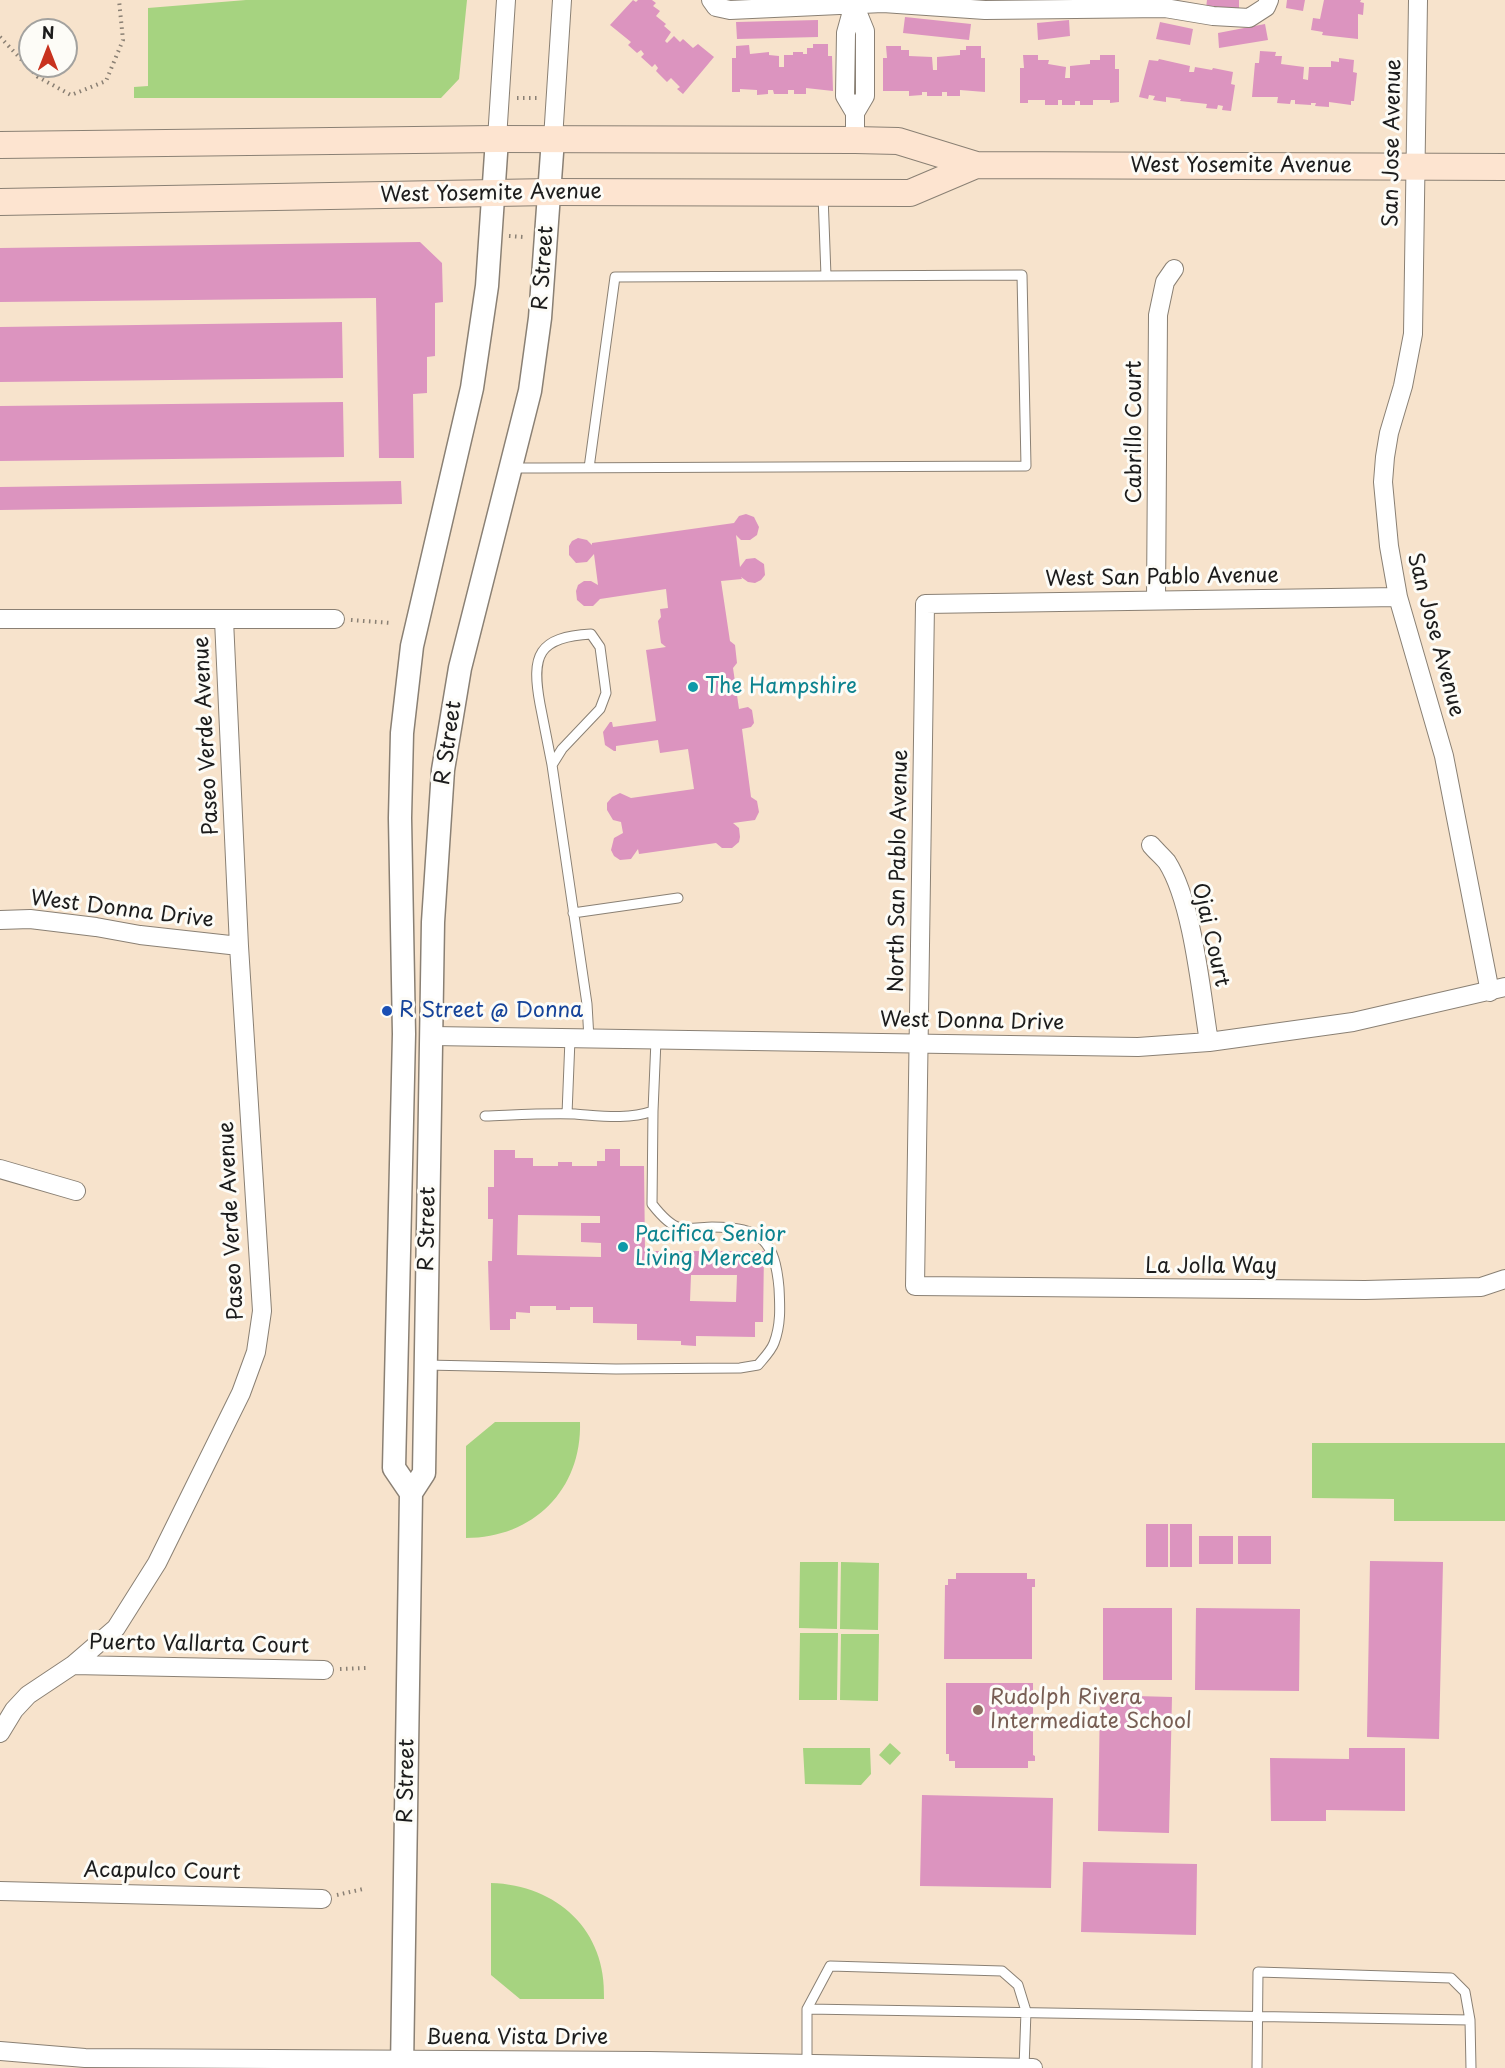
<!DOCTYPE html>
<style>
body{margin:0}
#map{position:relative;width:1505px;height:2068px;overflow:hidden;background:#f7e3cc;font-family:"Playpen Sans",sans-serif}
canvas{display:block}
.north{position:absolute;left:18px;top:18px;width:60px;height:60px;box-sizing:border-box;background:#fdfcf7;border:2px solid #a3a29f;border-radius:50%;rotate:0deg;font-size:16px;font-weight:700;line-height:24px;text-align:center;color:#1c1c1c}
.north::after{content:'';display:block;margin:auto;width:21px;height:27px;background:#c8321e;clip-path:polygon(50% 0,100% 100%,50% 72%,0 100%)}
</style>
<div id="map">
<canvas width="1505" height="2068"></canvas>
<div class="north">N</div>
</div>
<script>
const ctx = document.querySelector('canvas').getContext('2d');
ctx.lineJoin = 'round';
function fillPath(path, color) {
  ctx.fillStyle = color;
  ctx.fill(path, 'evenodd');
}
function stroke(path, color, width, dash) {
  ctx.strokeStyle = color;
  ctx.lineWidth = width;
  ctx.lineCap = dash ? 'butt' : 'round';
  ctx.setLineDash(dash || []);
  ctx.stroke(path);
}
function write(font, color, halo, rows, align = 'center') {
  ctx.font = font + ' "Playpen Sans",sans-serif';
  ctx.lineWidth = 6;
  ctx.setLineDash([]);
  ctx.textBaseline = 'middle';
  ctx.strokeStyle = halo;
  ctx.fillStyle = color;
  for (const [text, x, y, turn = 0] of rows) {
    ctx.save();
    ctx.translate(x, y);
    ctx.rotate((+turn || 0) * Math.PI / 180);
    ctx.textAlign = isNaN(turn) ? turn : align;
    if (halo) ctx.strokeText(text, 0, 0);
    ctx.fillText(text, 0, 0);
    ctx.restore();
  }
}
fillPath(new Path2D(`
 M 246,0 L 467,0 L 459,79 L 441,98 L 134,98 L 134,87 L 148,86 L 148,8 Z
 M 495,1422 L 580,1422 C 582,1490 533,1538 466,1538 L 466,1446 Z
 M 1312,1443 L 1505,1443 L 1505,1521 L 1394,1521 L 1394,1499 L 1312,1498 Z
 M 800,1562 L 838,1562 L 837,1629 L 799,1628 Z
 M 841,1562 L 879,1563 L 878,1630 L 840,1629 Z
 M 800,1633 L 838,1633 L 837,1700 L 799,1700 Z
 M 841,1634 L 879,1634 L 878,1701 L 840,1700 Z
 M 890,1743 L 901,1753 L 890,1765 L 879,1755 Z
 M 803,1748 L 870,1748 L 871,1774 L 861,1785 L 805,1784 Z
 M 491,1883 C 557,1885 607,1930 604,1999 L 520,1999 L 491,1975 Z`), '#a6d380');
fillPath(new Path2D(`
 M 633,0 L 636,2 L 638,0 L 652,0 L 656,3 L 653,6 L 660,11 L 656,16 L 666,24 L 664,26 L 671,32 L 665,41 L 667,43 L 674,36 L 680,42 L 683,39 L 693,48 L 698,44 L 714,57 L 683,94 L 677,89 L 680,87 L 671,78 L 667,82 L 656,71 L 658,68 L 655,64 L 652,67 L 641,57 L 644,54 L 641,50 L 637,53 L 628,45 L 631,42 L 610,25 Z
 M 1207,0 L 1239,0 L 1239,8 L 1206,8 Z
 M 1287,0 L 1305,0 L 1303,11 L 1286,8 Z
 M 1324,0 L 1361,0 L 1360,2 L 1364,3 L 1363,15 L 1358,14 L 1358,39 L 1322,35 L 1323,32 L 1311,30 L 1313,18 L 1320,19 Z
 M 905,17 L 971,24 L 969,40 L 903,33 Z
 M 818,20 L 818,37 L 737,39 L 736,22 Z
 M 1069,20 L 1070,36 L 1038,40 L 1037,23 Z
 M 1160,22 L 1193,29 L 1190,45 L 1156,39 Z
 M 1265,24 L 1268,40 L 1219,48 L 1218,33 Z
 M 813,44 L 828,44 L 828,56 L 832,56 L 833,91 L 806,88 L 806,94 L 794,94 L 794,90 L 788,90 L 788,94 L 774,94 L 773,90 L 768,90 L 768,94 L 757,95 L 757,90 L 740,89 L 740,92 L 732,92 L 732,58 L 736,58 L 736,46 L 749,45 L 750,54 L 769,52 L 769,55 L 779,56 L 779,67 L 784,67 L 784,55 L 793,55 L 793,52 L 803,52 L 803,54 L 807,54 L 807,48 L 813,48 Z
 M 886,46 L 901,46 L 901,50 L 909,50 L 909,56 L 932,57 L 933,70 L 937,70 L 937,57 L 960,55 L 960,50 L 966,50 L 966,46 L 981,46 L 981,58 L 985,58 L 985,92 L 960,90 L 960,96 L 947,96 L 947,92 L 942,92 L 942,96 L 927,96 L 927,92 L 922,92 L 922,95 L 909,96 L 909,91 L 883,91 L 883,58 L 887,58 Z
 M 1260,51 L 1276,52 L 1275,56 L 1282,56 L 1281,64 L 1304,67 L 1303,79 L 1308,80 L 1309,67 L 1331,67 L 1331,61 L 1339,62 L 1339,58 L 1354,60 L 1353,72 L 1357,73 L 1354,101 L 1351,101 L 1351,105 L 1329,102 L 1329,107 L 1315,106 L 1316,103 L 1311,103 L 1311,105 L 1295,104 L 1295,100 L 1291,100 L 1290,104 L 1277,103 L 1278,97 L 1252,97 L 1255,63 L 1259,63 Z
 M 1023,55 L 1038,55 L 1038,60 L 1049,60 L 1048,64 L 1066,67 L 1065,78 L 1070,78 L 1070,66 L 1090,64 L 1090,60 L 1100,60 L 1100,55 L 1115,55 L 1115,69 L 1119,69 L 1119,102 L 1110,103 L 1110,100 L 1093,100 L 1093,105 L 1080,105 L 1080,101 L 1075,101 L 1075,105 L 1062,105 L 1062,100 L 1058,100 L 1058,105 L 1045,105 L 1045,100 L 1028,100 L 1028,103 L 1020,103 L 1020,68 L 1024,68 Z
 M 1159,59 L 1190,66 L 1189,72 L 1194,72 L 1195,67 L 1212,70 L 1213,68 L 1233,72 L 1231,84 L 1235,85 L 1231,111 L 1222,110 L 1223,106 L 1218,105 L 1217,109 L 1206,108 L 1207,104 L 1180,101 L 1181,99 L 1166,97 L 1166,102 L 1153,100 L 1155,96 L 1149,95 L 1148,99 L 1139,97 L 1149,60 L 1158,61 Z
 M 420,242 L 442,263 L 443,302 L 435,303 L 435,356 L 427,357 L 427,393 L 413,394 L 414,458 L 379,458 L 376,298 L 0,302 L 0,248 Z
 M 342,322 L 343,378 L 0,382 L 0,327 Z
 M 343,402 L 344,457 L 0,461 L 0,406 Z
 M 401,481 L 402,504 L 0,510 L 0,487 Z
 M 746,514 L 754,517 L 759,527 L 757,535 L 750,540 L 741,540 L 736,535 L 740,567 L 746,559 L 755,558 L 764,564 L 765,575 L 761,580 L 755,583 L 748,582 L 741,577 L 742,579 L 721,581 L 730,641 L 735,645 L 737,663 L 733,668 L 739,709 L 748,707 L 752,710 L 754,723 L 751,727 L 742,729 L 751,797 L 757,801 L 759,812 L 755,820 L 733,823 L 739,828 L 740,837 L 739,842 L 732,848 L 722,848 L 716,843 L 639,854 L 638,849 L 631,859 L 620,860 L 614,856 L 611,850 L 614,838 L 623,833 L 621,822 L 613,820 L 607,810 L 607,803 L 612,797 L 620,793 L 631,798 L 694,789 L 688,749 L 660,753 L 658,740 L 616,746 L 616,751 L 614,751 L 605,745 L 603,732 L 610,722 L 612,722 L 613,727 L 656,721 L 646,650 L 666,647 L 661,643 L 658,621 L 661,617 L 660,609 L 668,608 L 666,589 L 600,599 L 593,606 L 584,606 L 577,600 L 576,591 L 578,585 L 584,581 L 591,581 L 598,585 L 594,554 L 587,562 L 576,563 L 569,555 L 569,546 L 572,541 L 578,538 L 587,540 L 592,545 L 592,543 L 734,523 L 739,516 Z
 M 605,1149 L 620,1149 L 620,1166 L 644,1166 L 645,1251 L 764,1251 L 763,1322 L 755,1322 L 755,1337 L 696,1336 L 696,1346 L 681,1345 L 681,1341 L 637,1340 L 637,1324 L 593,1323 L 593,1307 L 570,1307 L 570,1310 L 556,1310 L 556,1306 L 530,1306 L 530,1313 L 516,1312 L 516,1319 L 510,1319 L 510,1330 L 490,1330 L 488,1261 L 492,1261 L 493,1219 L 488,1219 L 488,1187 L 494,1187 L 494,1150 L 515,1150 L 515,1158 L 533,1158 L 533,1166 L 558,1166 L 558,1162 L 572,1162 L 572,1166 L 597,1166 L 597,1161 L 605,1161 ZM 518,1215 L 600,1216 L 600,1223 L 581,1223 L 581,1242 L 601,1243 L 601,1257 L 517,1255 ZM 691,1275 L 737,1275 L 736,1302 L 690,1301 Z
 M 1146,1524 L 1168,1524 L 1168,1567 L 1146,1567 Z
 M 1170,1524 L 1192,1524 L 1192,1567 L 1170,1567 Z
 M 1199,1536 L 1233,1536 L 1233,1564 L 1199,1564 Z
 M 1238,1536 L 1271,1536 L 1271,1564 L 1238,1564 Z
 M 1370,1561 L 1443,1562 L 1439,1739 L 1367,1737 Z
 M 956,1573 L 1027,1573 L 1027,1579 L 1035,1579 L 1035,1587 L 1032,1587 L 1032,1659 L 944,1659 L 945,1585 L 948,1585 L 948,1579 L 956,1579 Z
 M 1103,1608 L 1172,1608 L 1172,1680 L 1103,1680 Z
 M 1196,1608 L 1300,1609 L 1299,1691 L 1195,1690 Z
 M 946,1683 L 1033,1683 L 1033,1755 L 1035,1756 L 1035,1761 L 1028,1761 L 1028,1768 L 955,1768 L 955,1761 L 949,1761 L 949,1754 L 946,1754 Z
 M 1100,1695 L 1172,1697 L 1169,1833 L 1098,1831 Z
 M 1349,1748 L 1405,1748 L 1405,1811 L 1326,1810 L 1326,1821 L 1271,1821 L 1270,1758 L 1349,1759 Z
 M 922,1795 L 1053,1798 L 1051,1888 L 920,1886 Z
 M 1083,1862 L 1197,1864 L 1196,1935 L 1081,1932 Z`), '#dc94bf');
const service = new Path2D(`
 M 823,195 L 826,276
 M 511,468 L 540,468 L 1026,466 L 1022,275 L 615,277 L 589,468
 M 552,765 C 548,745 544,724 540,704 C 531,655 538,637 591,634 L 600,647 L 606,693 L 600,709 L 562,749 L 552,765 L 587,1004 L 589,1039
 M 573,913 L 678,898
 M 567,1114 L 570,1039
 M 485,1116 C 514,1115 545,1113 575,1114 C 602,1116 627,1120 653,1111 L 656,1040
 M 426,1365 L 616,1369 L 740,1368 L 758,1365 C 763,1359 771,1351 774,1343 C 781,1325 780,1307 779,1288 C 775,1241 762,1227 712,1227 C 703,1227 689,1230 680,1228 C 669,1225 659,1213 652,1204 L 653,1111
 M 807,2009 L 830,1966 L 1002,1971 L 1018,1985 L 1026,2011 L 1024,2068
 M 807,2064 L 807,2009 L 1470,2020 L 1471,2068
 M 1257,2068 L 1258,1972 L 1451,1978 L 1465,1992 L 1470,2020`);
const minor = new Path2D(`
 M 711,0 L 716,7 L 730,10 L 883,3 L 985,10 L 1165,8 L 1213,16 L 1249,18 L 1266,7 L 1269,0
 M 1418,0 L 1413,334 L 1403,386 L 1389,433 L 1385,457 L 1383,482 L 1389,546 L 1398,597 L 1444,756 L 1490,992
 M 854,4 L 846,33 L 845,96 L 855,113 L 855,140
 M 854,4 L 865,31 L 865,96 L 855,113
 M 497,139 L 506,0
 M 553,139 L 562,0
 M 1398,597 L 925,604 L 915,1286 L 1365,1290 L 1481,1287 L 1505,1279
 M 1156,600 L 1158,315 L 1165,282 L 1174,269
 M 0,619 L 335,619
 M 1151,845 C 1156,851 1162,856 1167,862 C 1193,903 1201,993 1209,1042
 M 0,920 L 30,919 L 96,927 L 140,935 L 239,946
 M 432,1036 L 1138,1047 L 1209,1042 L 1353,1022 L 1505,987
 M 0,1169 L 76,1191
 M 73,1665 L 324,1670
 M 0,1733 L 14,1710 L 28,1695 L 73,1665 L 116,1628 L 157,1563 L 241,1393 L 256,1352 L 262,1311 L 239,946 L 224,620
 M 0,1891 L 322,1899
 M 0,2051 L 85,2058 L 649,2061 L 1033,2068`);
const tertiary = new Path2D(`
 M 411,1493 L 394,1468 L 404,1034 L 400,818 L 402,733 L 412,646 L 472,388 L 487,286 L 497,139
 M 402,2068 L 411,1493 L 424,1473 L 433,922 L 443,770 L 460,668 L 530,391 L 540,318 L 553,139`);
const secondary = new Path2D(`
 M 0,145 L 497,139 L 855,140 L 898,141 L 976,165 L 1505,167
 M 0,202 L 550,192 L 910,193 L 976,165`);
stroke(service, '#8a8074', 11);
stroke(minor, '#8a8074', 20);
stroke(tertiary, '#8a8074', 25);
stroke(secondary, '#8a8074', 28);
stroke(new Path2D(`
 M 0,37 L 38,77 L 71,95 L 106,81 L 123,40 L 119,0
 M 517,98 L 537,98
 M 509,236 L 523,237
 M 351,620 L 391,623
 M 340,1669 L 366,1668
 M 337,1895 L 363,1889`), '#8a8074', 4, [1.5, 4.5]);
stroke(service, '#fff', 9);
stroke(minor, '#fff', 18);
stroke(tertiary, '#fff', 22);
stroke(secondary, '#fde4d0', 26);
for (const [x, y, r, color] of [
 [693,687,6,"#0f9aa8"],
 [387,1011,6,"#1a4fb4"],
 [623,1247,6,"#0f9aa8"],
 [978,1710,6,"#8d6e63"]
]) {
  const dot = new Path2D();
  dot.arc(x, y, r, 0, 2 * Math.PI);
  ctx.fillStyle = color;
  ctx.fill(dot);
  stroke(dot, '#fdfcf7', 2);
}
write('21px', '#1c1c1c', '#fdfcf7', [
 ["San Jose Avenue",1393,143,-89],
 ["West Yosemite Avenue",1241,166],
 ["West Yosemite Avenue",491,194,-1],
 ["R Street",544,268,-86],
 ["Cabrillo Court",1135,432,-90],
 ["West San Pablo Avenue",1162,578,-1],
 ["San Jose Avenue",1435,635,75],
 ["Paseo Verde Avenue",207,736,-93],
 ["R Street",449,743,-82],
 ["North San Pablo Avenue",899,871,-89],
 ["West Donna Drive",122,910,7],
 ["Ojai Court",1210,935,77],
 ["West Donna Drive",972,1022,1],
 ["Paseo Verde Avenue",232,1221,-93],
 ["R Street",428,1229,-89],
 ["La Jolla Way",1211,1267],
 ["Puerto Vallarta Court",199,1645,1],
 ["R Street",407,1781,-89],
 ["Acapulco Court",162,1872,1],
 ["Buena Vista Drive",517,2038]
]);
write('21px', '#0d838f', '#fdfcf7', [
 ["The Hampshire",705,687],
 ["Pacifica Senior",635,1235],
 ["Living Merced",635,1259]
], 'left');
write('21px', '#164399', '#fdfcf7', [
 ["R Street @ Donna",399,1011]
], 'left');
write('21px', '#785e54', '#fdfcf7', [
 ["Rudolph Rivera",990,1698],
 ["Intermediate School",990,1722]
], 'left');
</script>
